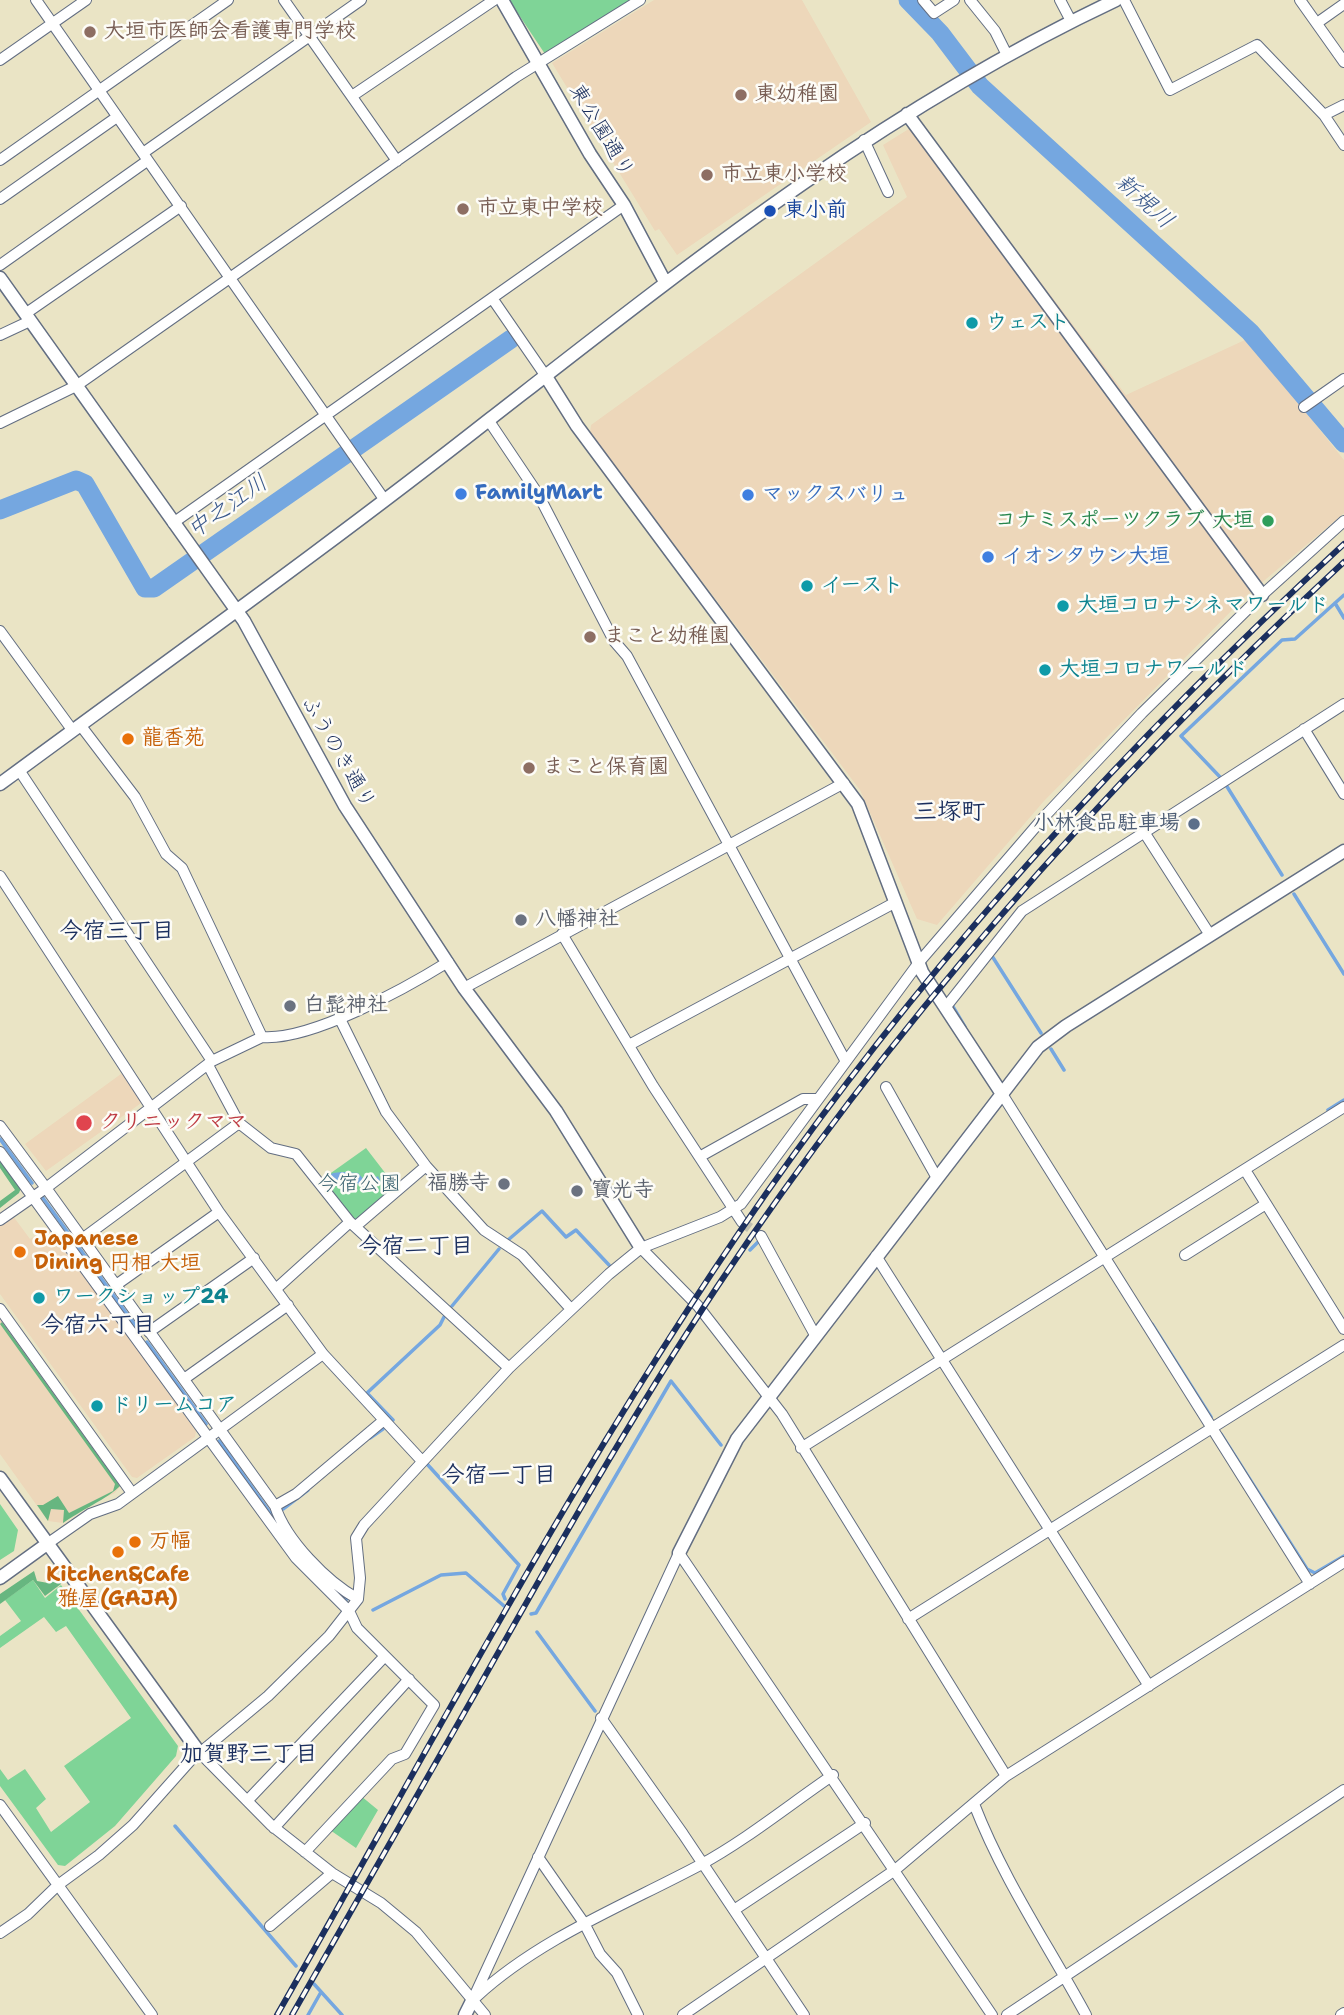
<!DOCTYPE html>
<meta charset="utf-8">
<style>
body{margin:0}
canvas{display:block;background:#eae4c5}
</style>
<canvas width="1344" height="2015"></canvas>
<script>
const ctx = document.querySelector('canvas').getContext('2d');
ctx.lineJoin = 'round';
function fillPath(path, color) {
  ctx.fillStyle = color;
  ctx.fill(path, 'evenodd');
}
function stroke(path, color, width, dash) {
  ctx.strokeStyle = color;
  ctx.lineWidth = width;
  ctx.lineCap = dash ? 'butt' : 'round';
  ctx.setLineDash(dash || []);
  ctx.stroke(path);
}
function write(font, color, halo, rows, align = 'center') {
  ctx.font = font + ' "Shantell Sans","Klee One",sans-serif';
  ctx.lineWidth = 5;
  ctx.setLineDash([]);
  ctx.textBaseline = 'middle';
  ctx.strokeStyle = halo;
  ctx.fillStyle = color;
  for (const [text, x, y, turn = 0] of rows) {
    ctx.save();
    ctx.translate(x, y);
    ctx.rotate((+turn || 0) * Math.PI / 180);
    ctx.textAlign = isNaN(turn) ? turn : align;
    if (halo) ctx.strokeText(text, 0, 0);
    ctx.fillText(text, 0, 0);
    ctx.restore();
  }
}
fillPath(new Path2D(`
 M 654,0 L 802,0 L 871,122 L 677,255 L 659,229 L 655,231 L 552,63 Z
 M 920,122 L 1126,395 L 1247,339 L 1344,460 L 1344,513 L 1246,596 L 1044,801 L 937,925 L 917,919 L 860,790 L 590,433 L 591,425 L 907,197 L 883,145 Z
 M 125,1071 L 144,1101 L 46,1171 L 25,1144 Z
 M 13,1216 L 30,1239 L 49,1227 L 196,1431 L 195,1437 L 137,1478 L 132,1477 L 0,1294 L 0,1226 Z
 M 0,1319 L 120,1486 L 115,1493 L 92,1503 L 63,1523 L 48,1521 L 0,1454 Z`), '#edd7ba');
fillPath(new Path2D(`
 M 509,0 L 632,0 L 545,54 Z
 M 366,1148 L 396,1187 L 356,1221 L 326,1191 L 321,1180 Z
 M 0,1504 L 18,1530 L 14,1551 L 0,1560 Z
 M 33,1580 L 45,1598 L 61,1585 L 178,1746 L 176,1756 L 115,1826 L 65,1866 L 58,1865 L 0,1786 L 0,1769 L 8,1780 L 25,1769 L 46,1799 L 36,1808 L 51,1832 L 90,1802 L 64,1766 L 131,1718 L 66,1626 L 56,1632 L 44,1617 L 0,1648 L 0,1636 L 21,1621 L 5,1600 Z
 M 361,1796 L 378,1810 L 356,1848 L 330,1830 Z`), '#7fd497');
fillPath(new Path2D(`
 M 0,1160 L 21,1188 L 19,1193 L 0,1208 L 0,1201 L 15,1190 L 0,1168 Z
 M 2,1322 L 120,1486 C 110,1497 78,1512 63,1523 L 64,1510 L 51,1509 L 48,1521 L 37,1505 L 43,1505 L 58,1496 L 69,1513 L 113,1491 L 115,1484 L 0,1324 Z
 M 34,1571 L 37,1581 L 48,1583 L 49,1576 L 54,1573 L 61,1584 L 45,1596 L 33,1580 L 0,1604 L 0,1594 Z`), '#67b680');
fillPath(new Path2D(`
 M 342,1172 L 358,1173 L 367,1183 L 378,1176 L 381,1182 L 365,1191 L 353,1179 L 339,1179 L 329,1185 L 322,1180 L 333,1173 Z`), '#75a7e0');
stroke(new Path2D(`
 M 1335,603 L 1344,618
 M 1220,777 L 1181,736 L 1282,640 L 1295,639 L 1344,595
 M 1226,785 L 1282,875
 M 1294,894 L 1344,974
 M 992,956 L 1041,1033
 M 952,1005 L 965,1027
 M 1051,1049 L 1064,1070
 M 1328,1110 L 1344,1100
 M 0,1139 L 32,1183
 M 43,1198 L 140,1332
 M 508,1240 L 542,1211 L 566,1237 L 576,1230 L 609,1265
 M 750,1250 L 759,1241
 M 452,1306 L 499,1249
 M 1152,1324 L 1211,1417
 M 147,1342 L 206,1424
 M 393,1420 L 367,1393 L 440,1325 L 444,1317
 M 1221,1434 L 1307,1569 L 1315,1573 L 1344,1556
 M 370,1438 L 383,1429
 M 219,1441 L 273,1517
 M 427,1464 L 519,1565 L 503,1594 L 505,1599
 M 283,1509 L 308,1490
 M 337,1592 L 347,1599
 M 373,1610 L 441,1575 L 466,1573 L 504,1606
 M 531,1614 L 536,1613 L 671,1381 L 721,1445
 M 537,1632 L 595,1711
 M 175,1826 L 296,1966
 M 314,1984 L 342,2015
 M 308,2015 L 321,1992`), '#75a7e0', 3.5);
stroke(new Path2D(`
 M 908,0 L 940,33 L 980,86 L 1250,332 L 1344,443
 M 0,510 L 76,480 L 85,484 L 145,588 L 154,588 L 511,339`), '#75a7e0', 19);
stroke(new Path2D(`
 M 742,1222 L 761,1236`), '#c1c0b0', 10, [10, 5]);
const minor = new Path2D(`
 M 36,0 L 384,499
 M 284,0 L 397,161
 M 923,0 L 934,13 L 954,0
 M 970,0 L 995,31 L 1007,55
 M 1060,0 L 1071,21
 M 1124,0 L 1170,90 L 1257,45 L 1324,115 L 1344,145
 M 1300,0 L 1344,62
 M 1317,23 L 1344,4
 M 0,60 L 86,0
 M 352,96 L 494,0
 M 1324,115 L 1344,105
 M 864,140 L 888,192
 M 143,153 L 361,0
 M 0,160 L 228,0
 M 0,199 L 117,117
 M 0,265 L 147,161
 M 492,298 L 545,375
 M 25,314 L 181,206
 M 0,335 L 30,321
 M 1304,407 L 1344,379
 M 489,421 L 538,494 L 614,641 L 627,656 L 845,1060
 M 0,423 L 76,386 L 516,77 L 640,0
 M 173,523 L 624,205
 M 0,631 L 73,731
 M 1304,729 L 1344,794
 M 19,770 L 212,1061
 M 1144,832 L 1210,935
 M 0,876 L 219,1212 L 323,1354 L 422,1461
 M 562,934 L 653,1086 L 742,1222
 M 464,988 L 844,783
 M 945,1008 L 1022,911 L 1344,704
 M 339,1017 L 386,1112 L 426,1166
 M 262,1037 C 311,1041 406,988 448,962
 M 629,1045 L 896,902
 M 208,1065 L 239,1123 L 271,1148 L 296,1154 L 350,1222 L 509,1368
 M 886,1087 L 937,1178
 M 1002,1094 L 1310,1584
 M 0,1126 L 46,1188 L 212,1061 L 262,1037 L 182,868 L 166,854 L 135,797 L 81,726
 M 0,1152 L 296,1558 L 349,1611 L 357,1628 L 434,1705 L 405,1754 L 392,1759 L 305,1852
 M 701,1156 L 803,1099 L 816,1099
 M 1245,1170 L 1344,1329
 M 0,1220 L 46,1188 L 275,1506 C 286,1540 327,1582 358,1599
 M 356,1226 L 426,1166 L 484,1230 L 522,1255 L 570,1308
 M 761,1236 L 815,1335
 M 82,1239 L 239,1123
 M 641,1248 L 698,1306 L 782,1414 L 1006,1776
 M 1185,1255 L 1266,1204
 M 876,1256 L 1149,1686
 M 116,1285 L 219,1212
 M 277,1288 L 350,1222
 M 0,1309 L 132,1493
 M 149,1332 L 254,1258
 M 184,1379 L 288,1305
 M 801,1448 L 1344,1107
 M 275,1506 L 296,1494 L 384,1420
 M 47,1544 L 90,1514 L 118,1504 L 323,1354
 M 908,1619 L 1344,1345
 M 601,1718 L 683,1834 L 804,2015
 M 199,1752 L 271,1825 L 332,1873 L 381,1903 L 416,1932 L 485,2015
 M 248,1800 L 385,1656
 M 974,1804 C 1004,1881 1047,1943 1086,2015
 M 0,1805 L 152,2015
 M 274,1828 L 409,1679
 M 538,1857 L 584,1923 L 600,1954 L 617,1973 L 638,2015
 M 734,1910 L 865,1823
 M 270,1926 L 332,1873
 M 0,1933 L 28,1914 L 58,1885 L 99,1855 L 133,1825 L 190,1761 L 268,1696 L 329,1636 L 358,1599 L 360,1578 L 356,1538 L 364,1525 L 509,1368 L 609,1274 L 641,1248 L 720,1217 L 741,1204 L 920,961 L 1044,817 L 1142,713 L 1262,595 L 1344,521
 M 476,1997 C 540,1938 625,1905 700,1865 C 746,1840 789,1805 833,1775
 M 473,1999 L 679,1553 L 992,2015
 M 683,2015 L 895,1870 L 1006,1776 L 1344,1562
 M 1007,2015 L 1344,1790
 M 1341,2015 L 1344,2013`);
const tertiary = new Path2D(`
 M 502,0 L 590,154 L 624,205 L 665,282
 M 907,114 L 1262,595
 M 0,278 L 244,621 L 345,806 L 464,988 L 556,1111 L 641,1248
 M 545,375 L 577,426 L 858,804 L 922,972 L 1002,1094
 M 0,784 C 164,663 330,545 490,419 C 693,261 882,110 1116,0
 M 0,1478 L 199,1752
 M 679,1553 L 737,1439 L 1038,1047 L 1066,1026 L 1344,851
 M 0,1578 L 47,1544
 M 465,2015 L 473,1999`);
stroke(minor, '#636e82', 12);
stroke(tertiary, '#636e82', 15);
stroke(minor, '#fff', 10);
stroke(tertiary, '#fff', 12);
const rail = new Path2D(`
 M 277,2015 C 442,1726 597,1428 792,1157 C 953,933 1141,731 1344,544
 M 292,2015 C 353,1907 415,1800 476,1692 C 553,1555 630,1418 717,1287 C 895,1020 1109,780 1344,562`);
stroke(rail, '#1b2f5e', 6);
stroke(rail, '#fdfcf7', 3.5, [10]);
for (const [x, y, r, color] of [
 [90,32,7,"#8d6e63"],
 [741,95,7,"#8d6e63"],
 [707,175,7,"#8d6e63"],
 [463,209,7,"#8d6e63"],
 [770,211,7,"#1a4fb4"],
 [972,323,7,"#0f9aa8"],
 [461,494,7,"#3f7fe0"],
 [748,495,7,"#3f7fe0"],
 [1268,521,7,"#2e9e5b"],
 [988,557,7,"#3f7fe0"],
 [807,586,7,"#0f9aa8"],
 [1063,606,7,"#0f9aa8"],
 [590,637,7,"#8d6e63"],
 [1045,670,7,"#0f9aa8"],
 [128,739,7,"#e8710a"],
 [529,768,7,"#8d6e63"],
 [1194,824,7,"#5c6f8a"],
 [521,920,7,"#6b7280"],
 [290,1006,7,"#6b7280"],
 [84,1123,9,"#e0444e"],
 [504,1184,7,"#6b7280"],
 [577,1191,7,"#6b7280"],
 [20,1252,7,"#e8710a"],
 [39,1298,7,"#0f9aa8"],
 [97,1406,7,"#0f9aa8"],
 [135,1542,7,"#e8710a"],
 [118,1552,7,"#e8710a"]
]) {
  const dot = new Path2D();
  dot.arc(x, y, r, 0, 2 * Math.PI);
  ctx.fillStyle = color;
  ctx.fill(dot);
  stroke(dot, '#fdfcf7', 2.5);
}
write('bold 21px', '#785e54', '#fdfcf7', [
 ["大垣市医師会看護専門学校",104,32],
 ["東幼稚園",755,95],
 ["市立東小学校",721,175],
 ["市立東中学校",477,209],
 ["まこと幼稚園",604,637],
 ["まこと保育園",543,768]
], 'left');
write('21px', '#1b2f5e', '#fdfcf7', [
 ["東公園通り",601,131,59],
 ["ふうのき通り",338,753,60]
]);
write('bold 21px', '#164399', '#fdfcf7', [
 ["東小前",784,211]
], 'left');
write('bold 21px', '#0d838f', '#fdfcf7', [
 ["ウェスト",986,323],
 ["イースト",821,586],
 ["大垣コロナシネマワールド",1077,606],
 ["大垣コロナワールド",1059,670],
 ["ワークショップ24",53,1298],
 ["ドリームコア",111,1406]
], 'left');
write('bold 21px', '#366cbe', '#fdfcf7', [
 ["FamilyMart",475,494],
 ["マックスバリュ",762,495],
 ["イオンタウン大垣",1002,557]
], 'left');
write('bold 21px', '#27864d', '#fdfcf7', [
 ["コナミスポーツクラブ 大垣",1254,521]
], 'right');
write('bold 21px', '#c56008', '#fdfcf7', [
 ["龍香苑",142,739],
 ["Japanese",34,1240],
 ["Dining 円相 大垣",34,1264],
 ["万幅",149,1542],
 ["Kitchen&Cafe",118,1576,"center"],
 ["雅屋(GAJA)",118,1600,"center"]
], 'left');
write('bold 21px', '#4e5e75', '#fdfcf7', [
 ["小林食品駐車場",1180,824]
], 'right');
write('bold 21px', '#5b616d', '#fdfcf7', [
 ["八幡神社",535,920],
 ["白髭神社",304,1006],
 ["福勝寺",490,1184,"right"],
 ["寶光寺",591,1191]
], 'left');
write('bold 21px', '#be3a42', '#fdfcf7', [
 ["クリニックママ",100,1123]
], 'left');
write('21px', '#39616f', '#fdfcf7', [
 ["今宿公園",359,1185]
]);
write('italic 23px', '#3a598c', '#fdfcf7', [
 ["新規川",1144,202,42],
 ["中之江川",228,507,-35]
]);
write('bold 23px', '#1b2f5e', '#fdfcf7', [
 ["今宿三丁目",117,932],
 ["今宿二丁目",416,1247],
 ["今宿六丁目",98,1326],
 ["今宿一丁目",499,1476],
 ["加賀野三丁目",249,1755]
]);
write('bold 24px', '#1b2f5e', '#fdfcf7', [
 ["三塚町",949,813]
]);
</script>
